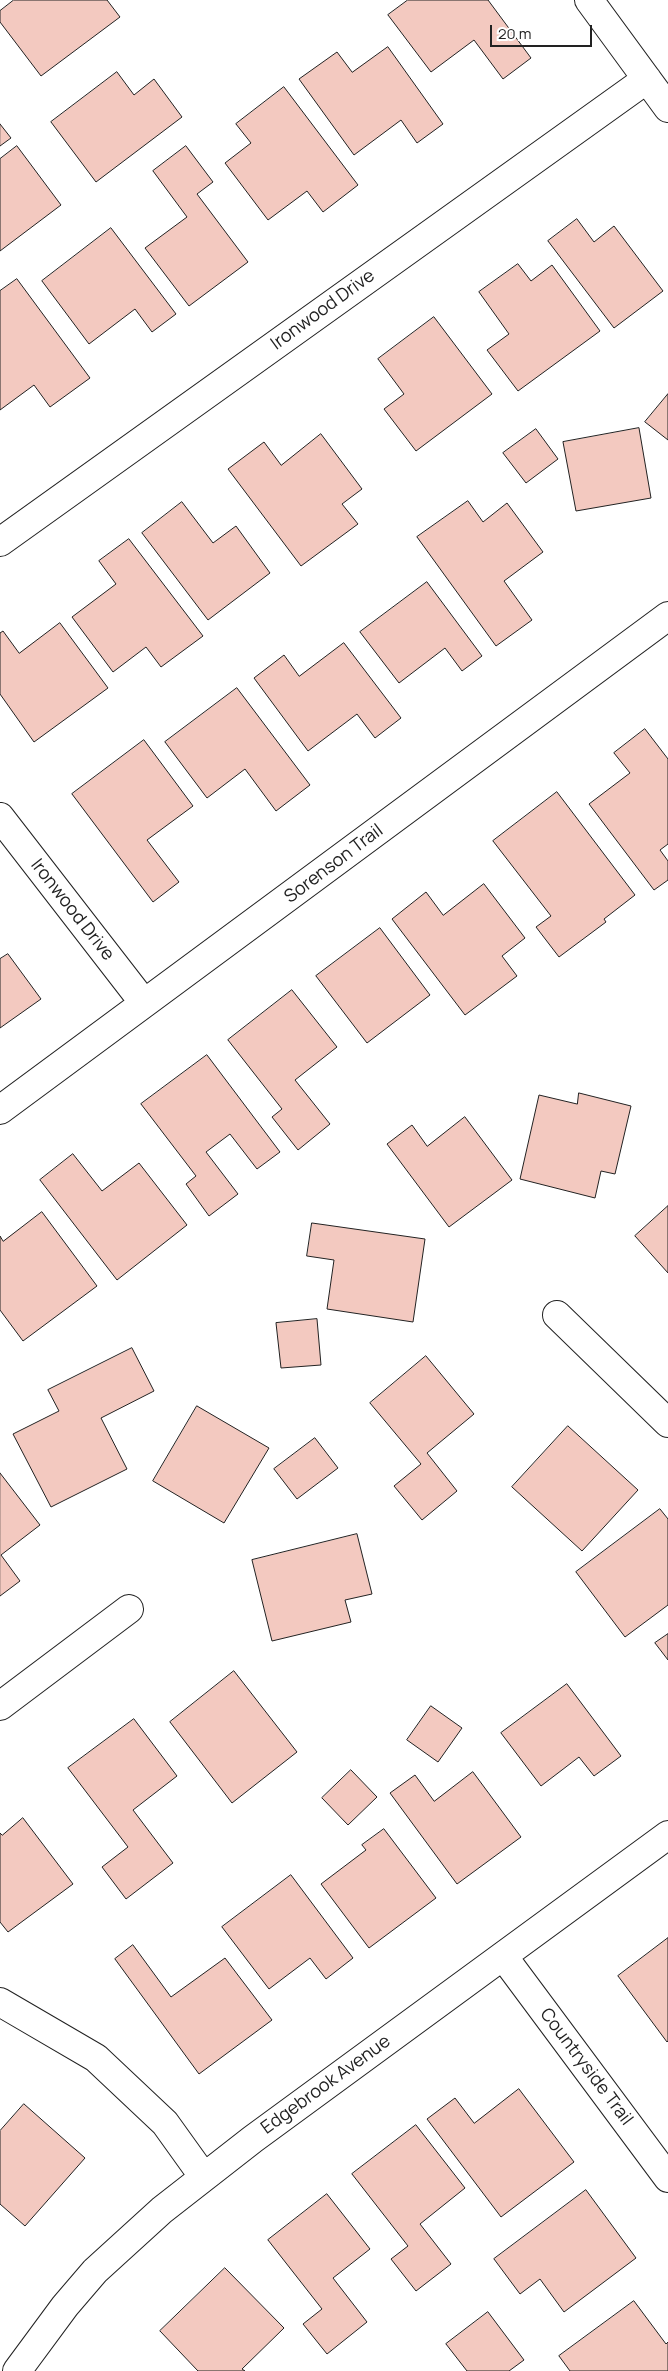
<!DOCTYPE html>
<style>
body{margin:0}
#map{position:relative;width:668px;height:2371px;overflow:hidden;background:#fff;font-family:Manrope,sans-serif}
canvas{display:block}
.scale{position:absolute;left:490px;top:25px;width:102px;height:22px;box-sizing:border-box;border:2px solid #222;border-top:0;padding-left:6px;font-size:15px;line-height:18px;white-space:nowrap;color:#222;-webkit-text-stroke:4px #fff;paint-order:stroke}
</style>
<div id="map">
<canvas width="668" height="2371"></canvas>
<div class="scale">20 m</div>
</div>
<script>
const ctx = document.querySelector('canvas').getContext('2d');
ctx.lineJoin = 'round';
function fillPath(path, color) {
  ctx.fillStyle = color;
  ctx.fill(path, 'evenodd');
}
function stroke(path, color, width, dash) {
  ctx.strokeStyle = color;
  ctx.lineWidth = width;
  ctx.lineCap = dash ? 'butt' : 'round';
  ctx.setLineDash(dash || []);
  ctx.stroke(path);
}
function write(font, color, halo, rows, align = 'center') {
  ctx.font = font + ' Manrope,sans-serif';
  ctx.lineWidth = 4;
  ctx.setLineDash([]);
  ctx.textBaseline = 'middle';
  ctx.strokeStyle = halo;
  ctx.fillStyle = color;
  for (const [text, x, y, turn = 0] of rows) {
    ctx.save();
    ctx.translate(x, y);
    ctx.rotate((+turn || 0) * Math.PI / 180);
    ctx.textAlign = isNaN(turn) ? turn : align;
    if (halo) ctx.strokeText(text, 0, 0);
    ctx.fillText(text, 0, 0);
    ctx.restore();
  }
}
const building = new Path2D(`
 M 14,0 L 107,0 L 120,17 L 41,76 L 0,22 L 0,11 Z
 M 408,0 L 488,0 L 531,58 L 503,79 L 474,40 L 431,72 L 388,15 Z
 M 388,47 L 443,124 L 417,143 L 401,120 L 354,155 L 299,79 L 337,52 L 352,72 Z
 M 117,72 L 134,95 L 154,79 L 182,117 L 96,182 L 51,122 Z
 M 284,87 L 358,185 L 323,212 L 307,191 L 268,220 L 225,163 L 251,143 L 236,124 Z
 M 0,124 L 11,138 L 0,146 Z
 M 17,146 L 61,205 L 0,251 L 0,159 Z
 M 186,146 L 213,182 L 197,194 L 248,262 L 189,306 L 145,248 L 187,217 L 153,171 Z
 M 577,219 L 594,242 L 614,226 L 663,291 L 614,328 L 548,241 Z
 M 111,228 L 176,314 L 152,332 L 135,309 L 89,344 L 42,281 Z
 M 518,264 L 531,281 L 552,265 L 600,331 L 518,391 L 487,350 L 509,334 L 479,292 Z
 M 17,279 L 90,378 L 50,407 L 34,385 L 0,410 L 0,291 Z
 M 434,317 L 492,394 L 416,451 L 384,409 L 404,394 L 378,359 Z
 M 668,394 L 668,440 L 645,422 Z
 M 639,428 L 651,498 L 576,511 L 563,442 Z
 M 536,429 L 558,459 L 526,483 L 503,453 Z
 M 321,434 L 362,489 L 342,504 L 358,524 L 301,566 L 228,469 L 264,442 L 281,465 Z
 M 468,501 L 483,522 L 507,503 L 543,552 L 504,581 L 532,620 L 496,646 L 417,537 Z
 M 182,502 L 213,543 L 236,526 L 270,573 L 208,620 L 142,533 Z
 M 129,539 L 203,636 L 161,667 L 146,647 L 113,672 L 72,617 L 116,584 L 99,561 Z
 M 427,582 L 482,656 L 462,671 L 445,648 L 399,683 L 360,632 Z
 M 60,623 L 108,688 L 34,742 L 0,694 L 0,633 L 3,631 L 19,653 Z
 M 344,643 L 401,718 L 375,738 L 357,714 L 308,751 L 254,678 L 284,655 L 299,676 Z
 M 237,688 L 310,785 L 276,811 L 245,769 L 207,798 L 165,742 Z
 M 645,729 L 668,759 L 668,844 L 660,850 L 668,861 L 668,880 L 654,890 L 589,804 L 630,773 L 614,753 Z
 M 144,740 L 193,806 L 147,840 L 179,882 L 153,902 L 72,794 Z
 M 557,792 L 635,895 L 604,919 L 606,922 L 559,957 L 536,927 L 551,916 L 493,841 Z
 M 484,884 L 525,938 L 502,956 L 517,976 L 465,1015 L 392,919 L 426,892 L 443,915 Z
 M 380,928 L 430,995 L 367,1043 L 316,976 Z
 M 8,954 L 41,999 L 0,1028 L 0,959 Z
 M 292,990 L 337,1047 L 295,1080 L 330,1124 L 298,1150 L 272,1117 L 282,1109 L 228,1040 Z
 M 207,1055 L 280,1152 L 257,1169 L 230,1134 L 206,1152 L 238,1194 L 209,1216 L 186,1184 L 196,1176 L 141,1104 Z
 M 579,1093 L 631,1106 L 615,1174 L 601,1171 L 595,1198 L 520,1179 L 539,1095 L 577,1104 Z
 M 465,1117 L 512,1180 L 449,1227 L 387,1144 L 412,1125 L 427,1146 Z
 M 73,1154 L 102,1191 L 139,1163 L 187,1225 L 117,1280 L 40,1180 Z
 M 668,1206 L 668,1273 L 635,1236 Z
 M 42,1212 L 97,1286 L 23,1341 L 0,1310 L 0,1236 L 3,1241 Z
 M 312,1223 L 425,1239 L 413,1322 L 327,1309 L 334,1260 L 307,1256 Z
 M 317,1319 L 321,1365 L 281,1368 L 276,1323 Z
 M 132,1348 L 154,1391 L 101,1418 L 127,1469 L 51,1507 L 13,1434 L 59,1411 L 48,1390 Z
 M 426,1356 L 474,1414 L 427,1453 L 457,1491 L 422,1520 L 394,1486 L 421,1464 L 370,1403 Z
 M 197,1406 L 269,1448 L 224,1523 L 153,1481 Z
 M 568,1426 L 638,1490 L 582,1551 L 512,1487 Z
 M 315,1438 L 338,1468 L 297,1499 L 274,1469 Z
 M 0,1473 L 40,1525 L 1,1555 L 20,1581 L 0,1596 Z
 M 660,1509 L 668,1519 L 668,1605 L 625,1637 L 576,1572 Z
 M 357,1534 L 372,1594 L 345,1600 L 351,1622 L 272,1641 L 252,1560 Z
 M 668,1634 L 668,1660 L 655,1643 Z
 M 234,1671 L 297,1752 L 232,1803 L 170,1722 Z
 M 567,1684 L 621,1756 L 594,1776 L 579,1757 L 541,1786 L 501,1733 Z
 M 431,1706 L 462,1728 L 438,1762 L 407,1740 Z
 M 134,1719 L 177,1776 L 133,1810 L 173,1863 L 126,1899 L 102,1867 L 128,1847 L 68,1768 Z
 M 351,1770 L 377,1797 L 348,1825 L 322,1798 Z
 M 473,1772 L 521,1837 L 457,1884 L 390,1793 L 415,1775 L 434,1801 Z
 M 23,1818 L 73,1884 L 8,1932 L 0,1922 L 0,1833 L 2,1835 Z
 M 384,1829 L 436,1898 L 369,1948 L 321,1884 L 366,1850 L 362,1845 Z
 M 291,1875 L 353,1958 L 326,1979 L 310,1958 L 269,1989 L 222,1927 Z
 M 668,1938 L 668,2041 L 667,2042 L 618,1976 Z
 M 133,1945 L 171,1997 L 225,1958 L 272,2020 L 199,2074 L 115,1959 Z
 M 519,2089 L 574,2162 L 501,2217 L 427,2119 L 455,2098 L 474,2123 Z
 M 24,2104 L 85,2158 L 25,2226 L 0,2204 L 0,2131 Z
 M 416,2125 L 465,2188 L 420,2224 L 451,2264 L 416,2291 L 391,2259 L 408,2246 L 352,2174 Z
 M 586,2190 L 636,2258 L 564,2312 L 540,2279 L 520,2294 L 494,2259 Z
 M 327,2194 L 370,2249 L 333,2278 L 367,2322 L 327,2354 L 303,2324 L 322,2309 L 268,2240 Z
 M 225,2268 L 284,2328 L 242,2369 L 245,2371 L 198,2371 L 160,2331 Z
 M 634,2301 L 666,2344 L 668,2342 L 668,2371 L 570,2371 L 559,2356 Z
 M 488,2312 L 524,2360 L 509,2371 L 467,2371 L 446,2344 Z`);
fillPath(building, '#f3c9c0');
stroke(building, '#222', 1);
const minor = new Path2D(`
 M 589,0 L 668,108
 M 0,542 L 647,79
 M 0,817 L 144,1003
 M 0,1110 L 668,616
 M 557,1315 L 668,1423
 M 0,1706 L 129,1609
 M 503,1956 L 668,2178
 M 0,2002 L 96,2058 L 165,2123 L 203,2176
 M 17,2371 L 65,2306 L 95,2271 L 162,2210 L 253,2139 L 668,1835`);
stroke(minor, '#222', 30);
stroke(minor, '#fff', 28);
write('18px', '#222', '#fff', [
 ["Ironwood Drive",323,310,-36],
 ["Sorenson Trail",334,864,-37],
 ["Ironwood Drive",72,910,52],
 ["Countryside Trail",586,2067,53],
 ["Edgebrook Avenue",326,2085,-36]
]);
</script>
